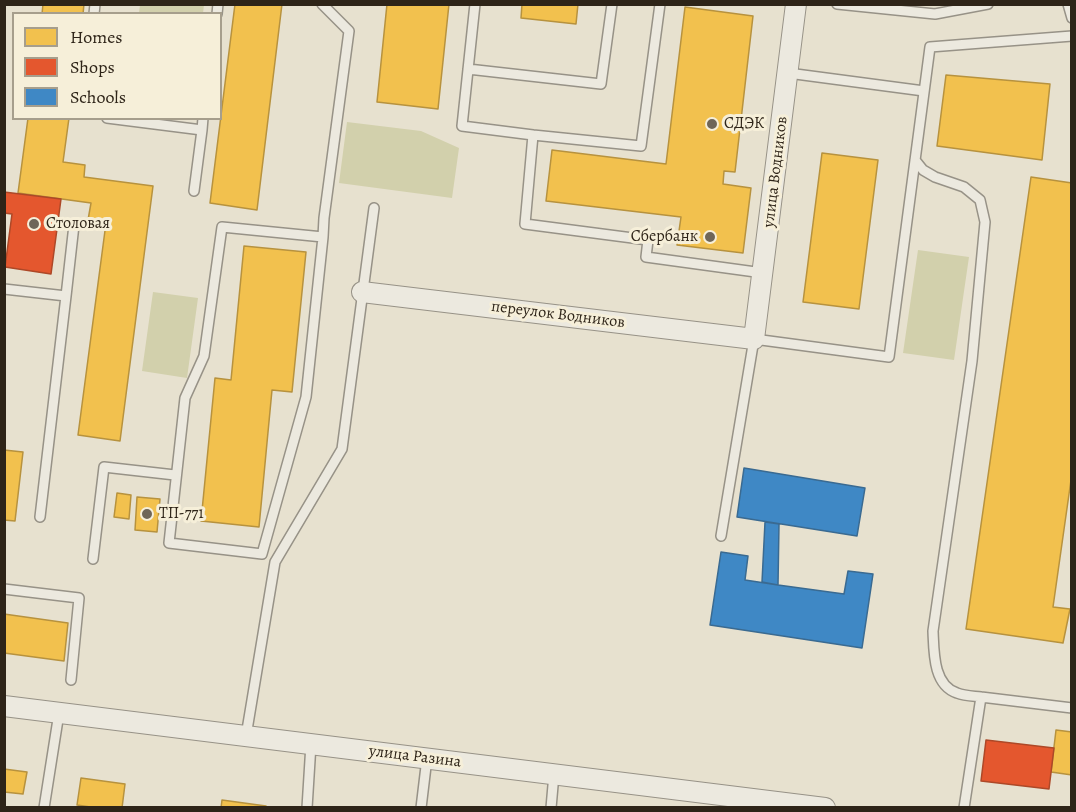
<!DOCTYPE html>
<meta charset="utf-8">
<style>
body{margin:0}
#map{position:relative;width:1076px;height:812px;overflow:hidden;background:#e7e1cf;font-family:Alegreya,serif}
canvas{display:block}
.frame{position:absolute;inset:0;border:6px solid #2e2418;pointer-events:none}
.legend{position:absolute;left:12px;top:12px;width:210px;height:108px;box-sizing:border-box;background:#f6efd9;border:2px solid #a69e8c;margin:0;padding:8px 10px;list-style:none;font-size:18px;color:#2e2418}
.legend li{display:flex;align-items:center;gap:12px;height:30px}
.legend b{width:30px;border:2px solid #a69e8c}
</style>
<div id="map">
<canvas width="1076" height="812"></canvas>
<div class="frame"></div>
<ul class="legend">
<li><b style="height:16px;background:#f2c14e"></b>Homes</li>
<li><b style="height:16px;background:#e4572e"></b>Shops</li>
<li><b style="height:16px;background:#3f88c5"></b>Schools</li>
</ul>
</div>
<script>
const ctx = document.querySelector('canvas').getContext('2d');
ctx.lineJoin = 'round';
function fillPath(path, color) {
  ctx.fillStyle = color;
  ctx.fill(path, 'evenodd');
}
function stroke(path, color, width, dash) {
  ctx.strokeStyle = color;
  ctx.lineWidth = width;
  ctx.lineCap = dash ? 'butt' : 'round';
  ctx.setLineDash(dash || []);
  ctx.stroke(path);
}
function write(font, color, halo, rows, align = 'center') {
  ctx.font = font + ' Alegreya,serif';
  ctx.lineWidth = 6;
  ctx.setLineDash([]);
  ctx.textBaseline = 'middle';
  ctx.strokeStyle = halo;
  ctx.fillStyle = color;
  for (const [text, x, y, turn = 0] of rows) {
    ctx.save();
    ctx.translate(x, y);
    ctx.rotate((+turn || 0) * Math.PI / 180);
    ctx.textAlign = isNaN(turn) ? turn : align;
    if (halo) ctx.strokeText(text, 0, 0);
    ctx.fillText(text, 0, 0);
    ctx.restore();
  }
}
fillPath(new Path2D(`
 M 140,5 L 140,4 L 204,5 L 203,13 L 139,13 Z
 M 347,122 L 421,131 L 459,148 L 452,198 L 339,183 Z
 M 918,250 L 969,257 L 954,360 L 903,353 Z
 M 153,292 L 198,298 L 187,378 L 142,371 Z`), '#d2d0ac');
const homes = new Path2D(`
 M 43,4 L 84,4 L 83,14 L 42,14 Z
 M 235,4 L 282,4 L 257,210 L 210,203 Z
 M 387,4 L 449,4 L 438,109 L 377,102 Z
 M 522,4 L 578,4 L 576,24 L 521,18 Z
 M 685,7 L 753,16 L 735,172 L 724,171 L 723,184 L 751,188 L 743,253 L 677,245 L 681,217 L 546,201 L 552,150 L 666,164 Z
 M 946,75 L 1050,84 L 1042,160 L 937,146 Z
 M 28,118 L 69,118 L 63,162 L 85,165 L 84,177 L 153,186 L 120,441 L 78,435 L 106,223 L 88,220 L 91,203 L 18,193 Z
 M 822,153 L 878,160 L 859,309 L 803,302 Z
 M 1031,177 L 1072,183 L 1072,473 L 1053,607 L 1070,609 L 1063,643 L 966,629 Z
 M 244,246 L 306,252 L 292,392 L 272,390 L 259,527 L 201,521 L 215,378 L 231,380 Z
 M 4,450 L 23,452 L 15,521 L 4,520 Z
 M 117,493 L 131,495 L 129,519 L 114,517 Z
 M 137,497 L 160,499 L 157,532 L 135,530 Z
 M 4,614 L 68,623 L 64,661 L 4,653 Z
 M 1056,730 L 1072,732 L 1072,775 L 1051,772 Z
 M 4,769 L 27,772 L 23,794 L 4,792 Z
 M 81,778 L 125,784 L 122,808 L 97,808 L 77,805 Z
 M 222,800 L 266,806 L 265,808 L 221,808 Z`);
fillPath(homes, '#f2c14e');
stroke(homes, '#b7923e', 1.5);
const shops = new Path2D(`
 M 4,192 L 61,199 L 51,274 L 5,267 L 12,214 L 4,213 Z
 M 986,740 L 1054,748 L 1049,789 L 981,781 Z`);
fillPath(shops, '#e4572e');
stroke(shops, '#ad4827', 1.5);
const schools = new Path2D(`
 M 744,468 L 865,488 L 857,536 L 737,517 Z
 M 765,522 L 779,524 L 778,585 L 762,582 Z
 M 721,552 L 748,556 L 745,580 L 778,585 L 844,594 L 848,571 L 873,574 L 862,648 L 710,625 Z`);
fillPath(schools, '#3f88c5');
stroke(schools, '#3a6a91', 1.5);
const lane = new Path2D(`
 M 322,4 L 349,31 L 324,218 L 323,237 L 306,397 L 262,554 L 169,543 L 185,398 L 204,356 L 222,227 L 323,237
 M 475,4 L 462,126 L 533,135
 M 660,4 L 641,146 L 533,135 L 525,224 L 648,240 L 646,257 L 763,273
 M 837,4 L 935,14 L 988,4
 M 1068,4 L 1072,18
 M 94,14 L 95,4
 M 217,14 L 218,4
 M 468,69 L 601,84 L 612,4
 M 788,73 L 924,91
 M 107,118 L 202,130 L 203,118
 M 915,160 L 923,170 L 935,177 L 964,187 L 980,200 L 985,222 L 972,361 L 933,631 C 934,652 933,685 957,693 C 965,696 973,696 981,697
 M 194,191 L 202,130
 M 4,289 L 66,296 L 40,517
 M 66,296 L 74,225
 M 721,536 L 754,339 L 889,357 L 930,47 L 1072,36
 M 93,559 L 104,467 L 175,475
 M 4,589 L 79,598 L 71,680
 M 246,736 L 275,562 L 342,449 L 374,208
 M 44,808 L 59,713
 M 307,808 L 311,744
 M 421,808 L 427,758
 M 551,808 L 554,774
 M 964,808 L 981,697 L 1072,708`);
const street = new Path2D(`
 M 362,292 L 754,339 L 796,4
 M 4,706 L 825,808`);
stroke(lane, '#979287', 12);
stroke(street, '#979287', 22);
stroke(lane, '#ece9df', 9);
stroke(street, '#ece9df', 20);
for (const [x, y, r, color] of [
 [712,124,6,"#6f6658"],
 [34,224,6,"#6f6658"],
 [710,237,6,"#6f6658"],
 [147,514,6,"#6f6658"]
]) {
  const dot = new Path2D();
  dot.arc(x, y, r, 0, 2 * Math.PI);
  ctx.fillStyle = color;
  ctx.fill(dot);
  stroke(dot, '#f6efd9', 2);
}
write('16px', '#2e2418', '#f6efd9', [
 ["СДЭК",724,124],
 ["Столовая",46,224],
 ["Сбербанк",698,237,"right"],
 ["ТП-771",159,514]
], 'left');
write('16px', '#2e2418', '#f6efd9', [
 ["улица Водников",776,172,-83],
 ["переулок Водников",558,315,7],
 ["улица Разина",415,757,7]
]);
</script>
